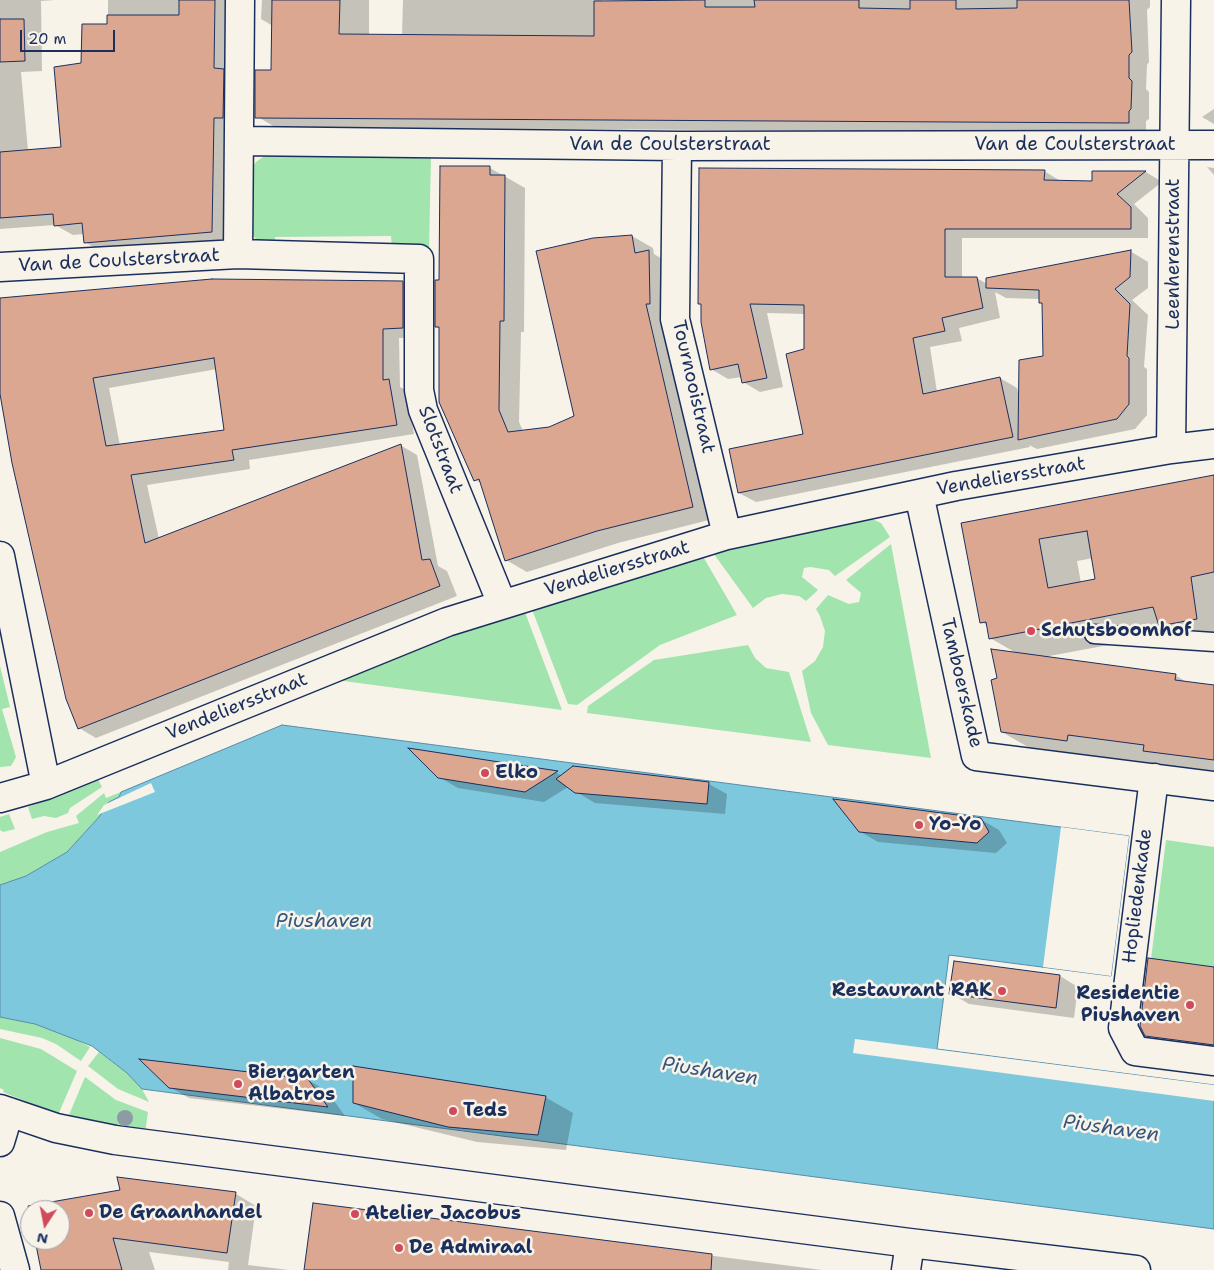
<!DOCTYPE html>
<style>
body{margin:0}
#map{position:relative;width:1214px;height:1270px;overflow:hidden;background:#f7f3e8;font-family:"Shantell Sans",sans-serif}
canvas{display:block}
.north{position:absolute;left:20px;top:1200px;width:50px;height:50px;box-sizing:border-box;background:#f7f3e8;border:1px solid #9fa5b1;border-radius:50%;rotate:191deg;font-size:14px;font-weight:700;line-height:20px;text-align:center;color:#1b2f5e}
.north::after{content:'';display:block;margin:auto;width:18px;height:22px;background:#d1495b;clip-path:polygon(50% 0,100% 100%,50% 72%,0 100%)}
.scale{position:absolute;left:20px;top:30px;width:95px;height:22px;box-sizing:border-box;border:2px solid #1b2f5e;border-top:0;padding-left:6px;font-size:15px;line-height:18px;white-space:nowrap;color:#1b2f5e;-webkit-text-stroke:4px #f7f3e8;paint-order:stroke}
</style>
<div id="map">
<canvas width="1214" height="1270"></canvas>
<div class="north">N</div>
<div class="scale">20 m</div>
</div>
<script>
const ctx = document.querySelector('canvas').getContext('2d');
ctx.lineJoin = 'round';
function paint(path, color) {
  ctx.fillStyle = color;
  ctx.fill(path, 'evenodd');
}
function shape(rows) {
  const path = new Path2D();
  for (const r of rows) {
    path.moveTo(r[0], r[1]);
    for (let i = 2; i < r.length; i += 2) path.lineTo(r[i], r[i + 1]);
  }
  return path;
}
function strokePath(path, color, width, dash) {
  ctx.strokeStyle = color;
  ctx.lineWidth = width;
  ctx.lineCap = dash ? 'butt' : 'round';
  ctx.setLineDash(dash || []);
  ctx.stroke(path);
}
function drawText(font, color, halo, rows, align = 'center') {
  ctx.font = font + ' "Shantell Sans",sans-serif';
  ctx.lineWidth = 5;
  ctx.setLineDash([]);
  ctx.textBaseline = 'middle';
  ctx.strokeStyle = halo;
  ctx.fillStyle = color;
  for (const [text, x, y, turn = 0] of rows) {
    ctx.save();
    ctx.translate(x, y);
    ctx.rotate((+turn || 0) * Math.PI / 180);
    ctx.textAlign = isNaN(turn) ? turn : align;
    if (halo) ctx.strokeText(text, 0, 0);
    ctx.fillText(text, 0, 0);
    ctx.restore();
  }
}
paint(shape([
 [278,153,431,155,429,250,392,248,391,236,275,237,275,246,258,242,249,230,250,170,256,162,266,155],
 [870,518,881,523,890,537,835,576,829,570,810,567,804,568,802,577,818,590,806,601,799,596,782,594,766,598,753,608,711,550],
 [891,544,931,758,828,745,811,713,802,671,815,661,823,647,825,631,820,616,816,609,828,595,849,604,859,602,861,593,846,580],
 [701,553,737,615,660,645,577,705,568,704,530,604],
 [523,607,562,710,336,680,402,654],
 [748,645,755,658,766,668,789,672,811,742,587,713,588,706,654,660],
 [0,666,10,707,2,709,16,757,11,766,0,767],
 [98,779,102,787,70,808,68,813,56,818,44,816,32,819,28,807],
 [121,792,119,797,109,802,99,817,67,852,26,876,0,885,0,852,47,832,79,823,76,816,104,793,106,798],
 [9,814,15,829,3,832,0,830,0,817],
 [1166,840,1214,847,1214,967,1151,959],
 [0,1017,35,1024,71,1037,90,1047,81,1061,56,1044,42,1038,0,1029],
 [0,1038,41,1049,77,1071,58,1115,3,1092,4,1090,0,1088],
 [99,1052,127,1073,142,1089,149,1102,118,1089,88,1066],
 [85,1077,116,1100,148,1112,145,1133,66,1122]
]), '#a2e4ae');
const water = shape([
 [282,725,1129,836,1111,976,949,955,937,1049,1214,1085,1214,1229,142,1089,127,1073,92,1046,35,1024,0,1017,0,885,26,876,67,852,99,817,109,802,119,797,121,792,282,725]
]);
paint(water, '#7ec8de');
strokePath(water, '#568bab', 1);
paint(shape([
 [151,783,155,792,97,815,104,805],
 [1061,827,1129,836,1111,976,1043,967],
 [855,1039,1214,1085,1214,1101,853,1053]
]), '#f7f3e8');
paint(shape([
 [0,0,55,0,41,1,42,71,21,72,28,151,62,148,82,64,108,25,108,0,232,0,230,242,103,253,85,242,84,234,73,235,55,225,0,229],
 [262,0,369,0,369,36,402,36,403,0,601,0,603,2,648,2,648,0,1150,0,1150,7,1147,10,1149,62,1147,65,1146,89,1149,92,1149,119,1146,121,1146,133,275,127,258,117,272,71,273,26,261,19],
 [1214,109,1214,124,1202,117],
 [1207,167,1214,168,1214,175],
 [441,168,490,168,525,188,524,332,521,332,519,422,523,431,550,428,575,417,632,236,653,248,654,254,669,263,713,519,618,543,527,572,506,560,481,483,475,480,441,329,436,327,440,282],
 [1044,171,1062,182,1093,182,1093,172,1146,172,1162,182,1134,204,1148,218,1148,238,962,238,962,278,977,278,987,284,1130,251,1148,262,1148,288,1132,300,1148,315,1144,367,1147,369,1147,415,1135,429,1037,449,1029,445,1030,447,756,502,739,493,804,435,806,314,767,313,783,387,760,392,743,382,742,377,728,379,711,369,702,305,700,303],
 [995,292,1006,298,1040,299,1040,302,1044,305,1044,357,1019,396,1017,388,1000,378,937,392,930,347,962,341,959,328,1000,318],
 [212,281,403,282,420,292,420,337,399,338,400,387,406,390,414,434,249,460,250,469,147,485,159,539,400,445,417,455,438,566,447,571,457,596,96,738,79,728,0,388,0,300],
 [217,369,225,431,120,446,109,388],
 [1214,477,1214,644,1173,633,1044,657,1175,675,1188,683,1214,686,1214,780,1047,758,1002,732,998,679,1018,654,990,638,988,626,982,622,963,524],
 [1093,558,1097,580,1081,583,1077,561],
 [412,750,557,773,562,776,709,784,727,794,725,814,595,803,568,787,544,802,458,788,439,777],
 [980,819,999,830,1007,843,996,853,878,842,859,831],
 [1214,968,1214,1066,1195,1064,1146,1035],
 [1060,976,1078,987,1074,1018,969,1004,950,993],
 [308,1080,327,1091,345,1116,189,1098,170,1087],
 [545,1097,573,1113,566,1150,477,1142,382,1119,354,1103],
 [236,1194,256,1206,248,1265,289,1270,228,1270,229,1262,149,1252,155,1270,48,1270,36,1240,60,1240,60,1210,30,1210,30,1212,29,1207],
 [314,1204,822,1270,306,1270]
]), '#0003');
const building = shape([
 [179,0,215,0,214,68,224,69,223,118,214,118,212,232,84,243,82,223,54,226,53,214,0,218,0,152,61,147,54,67,81,63,82,24,107,24,107,15,179,15,179,0],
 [272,0,340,0,339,34,594,36,594,1,705,0,705,7,755,7,754,0,859,0,859,8,910,9,910,0,956,0,956,9,1017,8,1017,0,1129,0,1132,52,1129,55,1129,78,1132,81,1131,109,1129,111,1129,123,255,118,255,70,271,70,272,0],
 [0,19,24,19,25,61,0,62,0,19],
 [440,166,490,166,490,175,505,175,504,321,500,321,499,410,508,432,549,427,574,416,536,251,593,238,632,235,635,253,649,250,650,304,646,304,693,507,597,531,505,561,479,479,474,481,439,402,439,327,435,327,435,280,439,280,440,166],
 [699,168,1045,170,1044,180,1092,181,1092,171,1146,171,1117,194,1131,207,1131,229,945,229,945,277,977,277,983,308,942,318,945,331,913,338,923,394,1000,377,1013,437,738,493,729,449,803,434,786,354,804,349,804,305,750,304,767,378,742,383,738,364,710,370,701,322,701,304,698,304,699,168],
 [1131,250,1130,277,1115,289,1130,304,1127,356,1129,358,1129,404,1117,419,1018,440,1019,360,1043,356,1042,303,1039,303,1039,290,986,288,986,278,1131,250],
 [212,279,403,281,403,328,383,329,383,380,389,379,397,425,232,450,234,460,131,475,145,543,401,444,422,560,430,559,440,586,78,729,66,699,12,463,0,394,0,298,212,279],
 [214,358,224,430,106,446,93,378,214,358],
 [1214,475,1214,572,1191,577,1197,619,1159,626,1153,607,989,639,986,622,980,623,961,523,1214,475],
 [1087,531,1095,579,1048,588,1039,539,1087,531],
 [991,649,1176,674,1175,680,1214,685,1214,760,1143,751,1144,745,1068,735,1067,741,1001,732,991,680,997,678,991,649],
 [408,748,558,771,525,792,438,778,408,748],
 [573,766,709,782,707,804,575,793,556,779,573,766],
 [833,799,981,818,989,832,977,843,859,832,833,799],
 [1148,958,1214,967,1214,1045,1145,1036,1140,1026,1148,958],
 [954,961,1060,975,1056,1008,949,994,954,961],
 [139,1059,308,1079,328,1107,169,1088,139,1059],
 [353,1066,546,1096,538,1135,448,1127,353,1103,353,1066],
 [117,1177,236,1192,227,1253,113,1238,122,1270,41,1270,35,1240,60,1240,60,1210,30,1210,30,1218,28,1206,120,1190,117,1177],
 [313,1203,712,1254,711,1270,304,1270,313,1203]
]);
paint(building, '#dca791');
strokePath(building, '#1b2f5e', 1);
const lane = shape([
 [1094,634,1214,642]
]);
const street = shape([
 [239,141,677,146,1214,145],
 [677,146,675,319,727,535],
 [238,254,240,0],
 [0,267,238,254,419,259,419,390,423,410,502,604],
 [1171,449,1176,0],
 [919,494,976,756,1214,786],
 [0,556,46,785],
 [1154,778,1123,1028,1135,1051,1214,1061],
 [0,798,46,785,447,622,727,535,956,486,1171,449,1214,444],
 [0,1109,56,1128,115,1140,910,1243,1136,1270],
 [0,1142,9,1112],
 [0,1216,15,1270],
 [906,1270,910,1243]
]);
strokePath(lane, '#1b2f5e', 21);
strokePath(street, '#1b2f5e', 31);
strokePath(lane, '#f7f3e8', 18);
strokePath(street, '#f7f3e8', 28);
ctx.fillStyle = '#8d9ba5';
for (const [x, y] of [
 [125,1118]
]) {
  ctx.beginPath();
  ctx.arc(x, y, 8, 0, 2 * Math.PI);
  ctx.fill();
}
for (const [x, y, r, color] of [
 [1031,631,5,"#d1495b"],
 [485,773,5,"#d1495b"],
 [919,825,5,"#d1495b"],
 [1002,991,5,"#d1495b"],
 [1190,1005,5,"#d1495b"],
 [238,1084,5,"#d1495b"],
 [453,1111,5,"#d1495b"],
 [89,1213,5,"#d1495b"],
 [355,1214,5,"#d1495b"],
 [399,1248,5,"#d1495b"]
]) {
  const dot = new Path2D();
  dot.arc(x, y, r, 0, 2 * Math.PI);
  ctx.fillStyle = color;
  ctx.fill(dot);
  strokePath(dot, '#f7f3e8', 2);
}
drawText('19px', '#1b2f5e', '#f7f3e8', [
 ["Van de Coulsterstraat",670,145],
 ["Van de Coulsterstraat",1075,145],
 ["Leenherenstraat",1174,254,-90],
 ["Van de Coulsterstraat",119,261,-3],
 ["Tournooistraat",693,387,77],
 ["Slotstraat",440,450,69],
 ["Vendeliersstraat",1011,477,-10],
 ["Vendeliersstraat",617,569,-17],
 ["Tamboerskade",961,683,77],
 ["Vendeliersstraat",237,707,-22],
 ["Hopliedenkade",1138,896,-83]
]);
drawText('bold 19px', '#1b2f5e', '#f7f3e8', [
 ["Schutsboomhof",1041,631],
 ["Elko",495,773],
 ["Yo-Yo",929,825],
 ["Restaurant RAK",992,991,"right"],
 ["Residentie",1180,994,"right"],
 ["Piushaven",1180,1016,"right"],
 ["Biergarten",248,1073],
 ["Albatros",248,1095],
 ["Teds",463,1111],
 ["De Graanhandel",99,1213],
 ["Atelier Jacobus",365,1214],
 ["De Admiraal",409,1248]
], 'left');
drawText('italic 20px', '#34557e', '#f7f3e8', [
 ["Piushaven",324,922],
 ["Piushaven",710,1072,9],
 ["Piushaven",1111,1129,8]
]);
</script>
